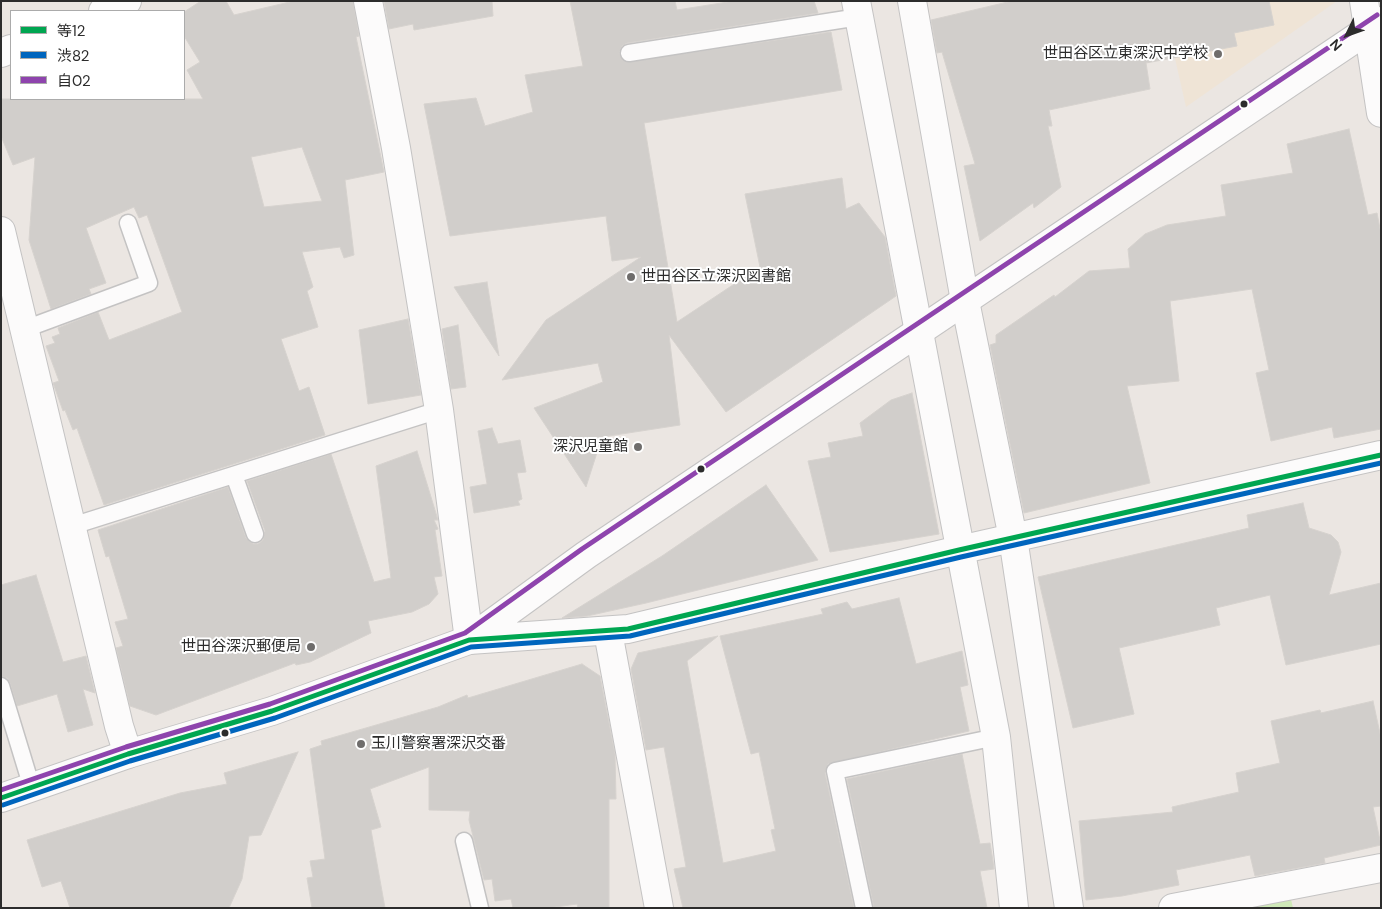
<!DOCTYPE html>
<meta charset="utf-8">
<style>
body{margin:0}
#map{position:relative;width:1382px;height:909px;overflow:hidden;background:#ebe6e2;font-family:"DM Sans","Noto Sans JP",sans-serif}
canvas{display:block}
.frame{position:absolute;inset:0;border:2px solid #2c2c2c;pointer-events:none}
.legend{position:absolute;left:10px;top:10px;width:175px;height:90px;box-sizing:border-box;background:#fff;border:1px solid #ababab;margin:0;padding:6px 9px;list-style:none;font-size:15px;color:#2c2c2c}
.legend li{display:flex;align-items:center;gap:10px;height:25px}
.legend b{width:25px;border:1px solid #ababab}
.north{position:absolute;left:1322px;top:10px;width:50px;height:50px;-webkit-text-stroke:4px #fff;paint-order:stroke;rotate:228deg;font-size:14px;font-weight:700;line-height:20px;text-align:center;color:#2c2c2c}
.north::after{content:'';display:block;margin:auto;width:18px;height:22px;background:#2c2c2c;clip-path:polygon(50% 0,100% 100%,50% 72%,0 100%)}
</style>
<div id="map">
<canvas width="1382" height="909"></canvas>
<div class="frame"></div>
<ul class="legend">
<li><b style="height:6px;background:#00a651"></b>等12</li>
<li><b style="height:6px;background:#0065bd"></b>渋82</li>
<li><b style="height:6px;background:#8e44ad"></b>自02</li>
</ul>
<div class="north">N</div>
</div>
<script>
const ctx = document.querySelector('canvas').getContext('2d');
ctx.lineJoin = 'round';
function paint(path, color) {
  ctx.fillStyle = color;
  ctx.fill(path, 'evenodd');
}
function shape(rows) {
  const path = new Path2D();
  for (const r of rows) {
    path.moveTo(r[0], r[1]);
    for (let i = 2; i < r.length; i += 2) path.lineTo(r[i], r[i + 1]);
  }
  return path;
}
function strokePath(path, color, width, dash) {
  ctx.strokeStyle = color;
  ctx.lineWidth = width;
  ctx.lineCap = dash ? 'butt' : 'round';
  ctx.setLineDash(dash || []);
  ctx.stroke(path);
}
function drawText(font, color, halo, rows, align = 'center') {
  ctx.font = font + ' "DM Sans","Noto Sans JP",sans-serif';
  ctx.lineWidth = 4;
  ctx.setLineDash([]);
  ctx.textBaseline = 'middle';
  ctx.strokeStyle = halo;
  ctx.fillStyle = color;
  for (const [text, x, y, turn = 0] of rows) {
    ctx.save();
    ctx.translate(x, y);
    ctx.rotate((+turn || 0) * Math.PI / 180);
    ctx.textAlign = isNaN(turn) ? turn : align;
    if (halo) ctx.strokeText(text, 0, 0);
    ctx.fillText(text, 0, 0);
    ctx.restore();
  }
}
paint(shape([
 [1162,1,1337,1,1186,107]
]), '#efe4d6');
paint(shape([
 [1290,895,1293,908,1236,908]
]), '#cfe9b8');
const building = shape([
 [201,1,226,1,234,15,294,1,353,1,359,36,356,37,384,172,345,180,354,255,344,258,340,247,302,252,313,287,307,291,318,327,281,339,299,391,309,387,325,435,104,505,77,428,73,430,65,410,63,411,53,383,59,381,46,346,55,343,52,337,60,334,58,328,98,312,109,340,182,312,147,215,139,218,134,207,86,228,106,283,89,289,91,294,51,309,29,240,35,157,13,165,1,136,1,99,203,99,187,70,200,62,184,36,184,12,201,1],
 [302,147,322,201,264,207,251,157,302,147],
 [384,1,492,1,493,16,414,30,413,24,389,29,384,1],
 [570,1,675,1,677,10,734,1,814,1,818,13,627,43,622,46,619,54,626,62,831,32,842,90,644,123,677,322,760,267,745,194,842,178,846,209,859,203,885,237,896,296,726,412,669,335,680,425,602,437,586,487,534,408,603,382,598,363,502,380,546,320,641,257,612,261,606,216,450,236,424,104,476,98,485,126,533,112,525,75,583,66,570,1],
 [1012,1,1269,1,1274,25,1234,33,1237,46,1146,63,1150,89,1049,110,1052,126,1048,126,1061,187,1034,208,1033,203,980,241,964,166,975,164,942,52,937,53,931,20,1012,1],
 [1349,129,1368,215,1377,213,1381,234,1381,429,1334,438,1332,427,1271,441,1256,373,1269,370,1252,289,1170,301,1179,381,1127,386,1150,483,1024,513,990,345,996,343,996,335,1054,295,1055,297,1089,271,1130,268,1128,249,1145,234,1167,225,1226,216,1221,185,1293,173,1287,144,1349,129],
 [487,282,499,356,454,287,487,282],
 [408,319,421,395,368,404,359,330,408,319],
 [458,325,466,387,451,389,442,329,458,325],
 [912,393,939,534,830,552,808,461,831,457,828,443,863,436,860,423,891,400,912,393],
 [492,428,498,444,520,440,526,472,517,473,522,499,518,501,520,505,474,513,470,487,487,484,478,431,492,428],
 [417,451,438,520,434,520,438,529,435,530,442,576,434,577,438,594,429,604,412,612,368,621,371,633,310,662,296,665,295,663,156,715,130,706,116,648,123,646,115,622,128,619,109,556,106,557,98,530,228,487,246,538,253,544,258,544,263,540,265,531,247,481,331,454,374,582,391,578,376,466,417,451],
 [766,485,818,560,646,603,587,616,562,618,662,556,766,485],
 [1303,503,1309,528,1331,535,1338,542,1341,552,1329,595,1381,583,1381,644,1286,665,1270,595,1216,608,1220,625,1119,648,1134,714,1073,728,1038,577,1249,528,1247,515,1303,503],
 [36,575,63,662,86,656,95,693,83,689,93,725,68,732,57,694,17,706,10,683,7,678,1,676,1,585,36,575],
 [899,598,916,664,962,651,968,685,960,687,969,731,828,764,825,773,854,908,683,908,674,869,686,867,664,747,646,750,631,669,638,653,718,636,687,661,723,863,776,851,771,830,775,829,759,752,751,754,720,636,823,614,821,609,847,602,852,609,899,598],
 [582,664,600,676,615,754,616,799,609,799,609,908,578,908,577,904,548,908,513,908,511,899,495,901,492,879,484,880,469,820,470,811,429,810,429,767,370,789,381,827,371,830,385,908,312,908,307,878,313,877,310,861,325,859,310,749,322,745,321,741,438,707,467,695,468,698,582,664],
 [1373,701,1381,738,1381,806,1373,807,1381,845,1324,858,1325,863,1255,876,1250,855,1176,870,1179,885,1122,896,1086,900,1079,821,1173,812,1172,807,1239,792,1236,773,1280,763,1271,721,1320,710,1321,713,1373,701],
 [298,752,261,835,249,836,242,879,229,908,70,908,61,881,42,887,27,840,180,793,227,784,224,773,298,752],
 [962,754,980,844,990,843,993,861,994,869,980,871,987,908,874,908,847,779,962,754]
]);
paint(building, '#d1cecb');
strokePath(building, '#d6d2ce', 1);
const lane = shape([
 [629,53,859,17],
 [25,329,149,283,128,223],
 [234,475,255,534],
 [72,526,439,410],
 [1,686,32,788],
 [464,841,480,908],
 [864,908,835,771,996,737]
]);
const street = shape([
 [368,1,396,148,439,410,469,640],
 [856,1,996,737,1014,908],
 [912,1,965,301,1013,538,1069,908],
 [1364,1,1381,113],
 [103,11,127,1],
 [1,53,11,49],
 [1,231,119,726,128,754],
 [608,632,659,908],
 [1173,908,1381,868]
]);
const secondary = shape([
 [469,640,628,629,959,550,1381,455],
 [1,798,128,754,272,711,469,640,586,555,1381,21]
]);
strokePath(lane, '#c4c3c3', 19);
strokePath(street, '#c4c3c3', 30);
strokePath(secondary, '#c4c3c3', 30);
strokePath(lane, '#fcfbfb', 16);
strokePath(street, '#fcfbfb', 28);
strokePath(secondary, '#fcfbfb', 28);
strokePath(shape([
 [1,798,128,754,272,711,469,640,628,629,959,550,1381,455]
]), '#00a651', 5);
strokePath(shape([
 [3,805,130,761,275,718,471,647,630,636,961,557,1381,463]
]), '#0065bd', 5);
strokePath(shape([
 [1,790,126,747,270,704,465,633,582,549,1377,15]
]), '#8e44ad', 5);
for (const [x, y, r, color] of [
 [1218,54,5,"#6f6d6c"],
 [1244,104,4.5,"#2c2c2c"],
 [631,277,5,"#6f6d6c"],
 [638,447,5,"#6f6d6c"],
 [701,469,4.5,"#2c2c2c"],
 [311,647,5,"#6f6d6c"],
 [225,733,4.5,"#2c2c2c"],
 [361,744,5,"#6f6d6c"]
]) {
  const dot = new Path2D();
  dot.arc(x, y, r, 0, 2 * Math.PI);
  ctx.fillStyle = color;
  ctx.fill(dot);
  strokePath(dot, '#fff', 2);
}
drawText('15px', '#2c2c2c', '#fff', [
 ["世田谷区立東深沢中学校",1208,54],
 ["世田谷区立深沢図書館",641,277,"left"],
 ["深沢児童館",628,447],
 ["世田谷深沢郵便局",301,647],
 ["玉川警察署深沢交番",371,744,"left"]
], 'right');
</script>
